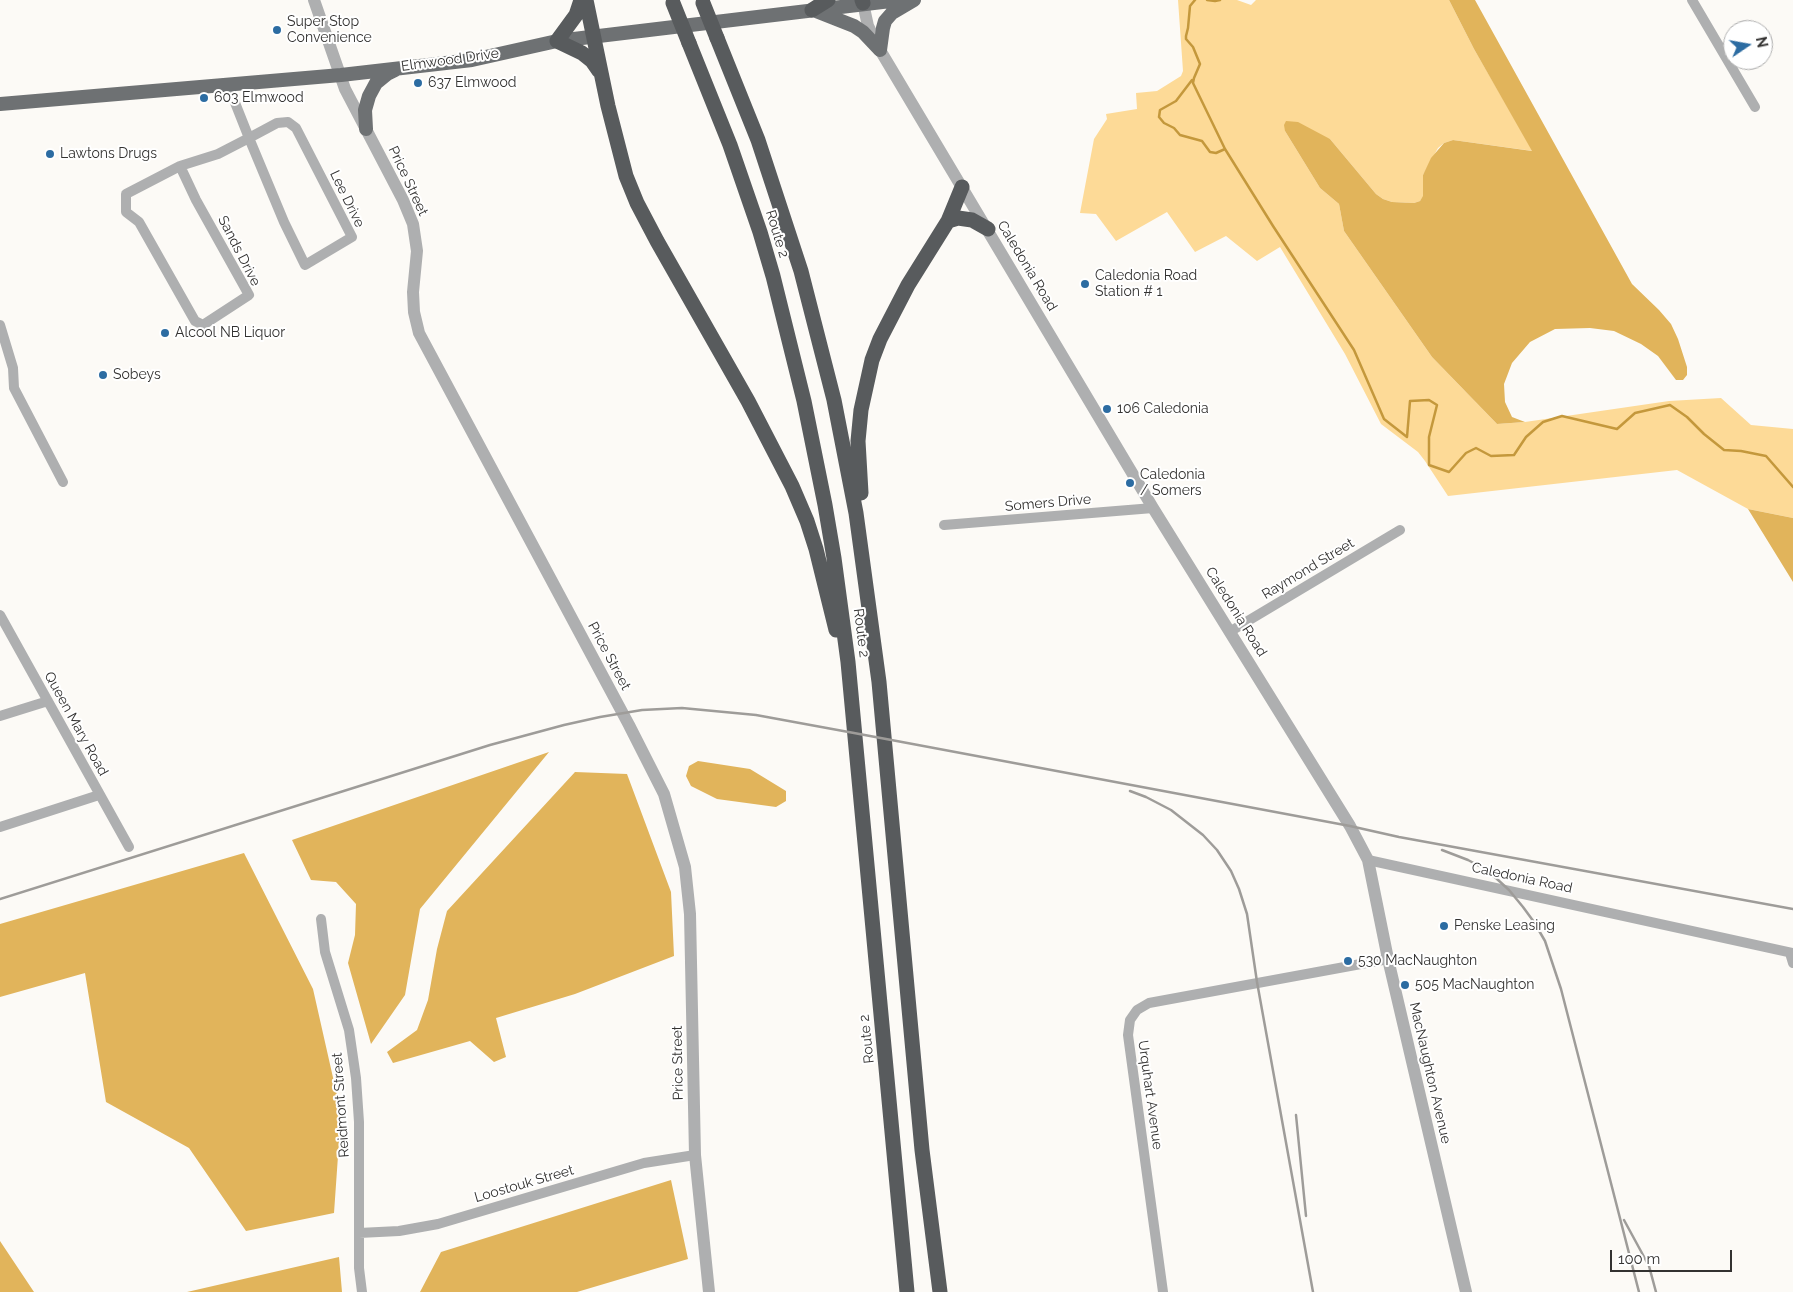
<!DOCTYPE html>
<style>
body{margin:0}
#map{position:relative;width:1793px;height:1292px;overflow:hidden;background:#fcfaf6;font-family:Raleway,sans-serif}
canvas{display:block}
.north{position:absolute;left:1723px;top:20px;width:50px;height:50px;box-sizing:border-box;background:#fff;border:1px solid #adadad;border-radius:50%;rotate:78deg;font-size:14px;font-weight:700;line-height:20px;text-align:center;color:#333231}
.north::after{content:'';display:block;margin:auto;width:18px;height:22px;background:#2c6ca2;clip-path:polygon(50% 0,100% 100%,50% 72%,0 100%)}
.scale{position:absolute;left:1610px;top:1250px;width:122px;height:22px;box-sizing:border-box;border:2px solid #333231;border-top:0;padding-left:6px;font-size:15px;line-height:18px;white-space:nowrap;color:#333231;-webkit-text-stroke:4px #fff;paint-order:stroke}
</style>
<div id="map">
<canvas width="1793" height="1292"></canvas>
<div class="north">N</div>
<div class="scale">100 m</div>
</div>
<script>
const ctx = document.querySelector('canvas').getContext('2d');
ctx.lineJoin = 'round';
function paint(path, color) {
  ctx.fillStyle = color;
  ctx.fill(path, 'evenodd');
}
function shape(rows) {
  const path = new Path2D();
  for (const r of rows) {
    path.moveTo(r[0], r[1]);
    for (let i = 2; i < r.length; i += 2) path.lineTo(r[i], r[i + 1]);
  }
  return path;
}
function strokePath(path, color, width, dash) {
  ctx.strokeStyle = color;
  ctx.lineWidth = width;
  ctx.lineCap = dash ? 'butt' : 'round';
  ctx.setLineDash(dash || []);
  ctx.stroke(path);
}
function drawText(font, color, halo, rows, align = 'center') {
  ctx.font = font + ' Raleway,sans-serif';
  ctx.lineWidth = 4;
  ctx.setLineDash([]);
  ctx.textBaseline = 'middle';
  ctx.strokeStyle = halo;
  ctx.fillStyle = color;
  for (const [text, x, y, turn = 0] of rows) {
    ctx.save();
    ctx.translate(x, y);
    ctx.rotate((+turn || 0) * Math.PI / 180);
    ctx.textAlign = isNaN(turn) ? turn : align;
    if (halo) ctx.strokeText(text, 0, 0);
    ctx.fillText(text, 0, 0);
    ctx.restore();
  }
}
paint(shape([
 [1178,0,1237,0,1251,5,1256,0,1449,0,1474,49,1533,151,1453,140,1444,143,1438,148,1423,175,1423,197,1420,201,1414,203,1392,202,1383,199,1376,194,1330,139,1285,131,1320,188,1339,204,1344,231,1432,357,1497,424,1525,422,1669,401,1721,398,1751,425,1793,429,1793,518,1748,509,1677,470,1448,496,1425,461,1418,452,1381,424,1345,354,1280,247,1257,261,1226,236,1195,252,1167,212,1116,241,1096,214,1080,213,1094,139,1107,119,1106,114,1137,109,1136,93,1157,91,1181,76,1183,71]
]), '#fdda97');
paint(shape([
 [1449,0,1475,0,1632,284,1659,310,1671,324,1678,339,1687,367,1687,375,1683,380,1676,380,1658,356,1641,344,1614,331,1590,328,1555,329,1530,342,1512,363,1504,384,1505,402,1512,417,1525,422,1497,424,1432,357,1344,231,1339,204,1320,188,1285,131,1284,125,1286,121,1298,122,1330,139,1376,194,1383,199,1392,202,1414,203,1420,201,1423,196,1423,175,1431,158,1444,143,1453,140,1532,151,1474,49],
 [1748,509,1793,518,1793,582],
 [549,752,420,909,405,995,371,1044,348,963,355,935,356,904,336,882,311,880,292,840],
 [698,761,750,769,786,791,786,801,776,807,717,799,691,786,686,776,689,766],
 [575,772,627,774,671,892,674,956,575,994,496,1018,506,1057,494,1062,470,1041,393,1063,387,1052,417,1030,428,1000,437,949,447,911],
 [244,853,313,989,341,1113,334,1213,246,1231,189,1148,106,1102,85,973,0,997,0,924],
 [671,1180,688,1259,577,1292,420,1292,441,1252],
 [0,1241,34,1292,0,1292],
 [339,1257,342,1292,187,1292]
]), '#e1b45b');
strokePath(shape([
 [1195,0,1190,6,1188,28,1186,36,1186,39,1193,47,1200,64,1194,78,1193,83,1225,149,1273,226,1354,350,1384,419,1407,437,1410,401,1429,400,1437,405,1429,437,1429,465,1449,472,1466,453,1476,448,1491,456,1514,455,1526,437,1543,422,1562,416,1617,429,1635,413,1670,405,1687,417,1704,434,1724,450,1741,451,1766,456,1793,487],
 [1207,0,1215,1,1220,0],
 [1192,80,1176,101,1160,110,1159,117,1164,123,1174,128,1180,135,1202,141,1210,152,1216,153,1225,149]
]), '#c4983c', 2.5);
strokePath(shape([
 [1692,0,1755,107],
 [180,166,196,200,249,295,203,325,195,321,139,222,126,212,126,194,180,166,218,154,249,138,277,123,288,122,296,128,352,237,305,265,284,222,249,138,228,85],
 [0,325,13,368,14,388,63,482],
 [944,525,1153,508],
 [0,615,129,847],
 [1231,631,1400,530],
 [0,716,48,701],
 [0,827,99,795],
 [1368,860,1793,953],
 [321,919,325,952,349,1030,356,1078,359,1122,359,1268,362,1292],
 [1790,953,1793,963],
 [359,1233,399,1231,438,1224,644,1163,695,1155],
 [1163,1292,1128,1035,1130,1020,1137,1010,1149,1003,1388,959]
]), '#aeafb0', 10);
strokePath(shape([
 [314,0,345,89,403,200,413,224,417,251,413,292,414,312,419,333,629,725,664,794,685,867,690,914,695,1155,709,1292],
 [863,3,868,26,880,50,1153,508,1350,826,1368,860,1388,959,1466,1292]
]), '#aeafb0', 12);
strokePath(shape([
 [816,11,854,26,863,32,880,50],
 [880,50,883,28,885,21,892,13,914,0],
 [0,104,341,75,472,60,557,41,899,0],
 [366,129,365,110,369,96,376,83,387,74,395,70]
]), '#6e7173', 14);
strokePath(shape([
 [581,0,576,15,557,41,582,53,592,61,599,71],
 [586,0,608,106,626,176,637,203,657,241,748,401,792,486,807,521,816,549,836,630],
 [862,0,863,3],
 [812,10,828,0],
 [717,38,758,140,801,271,834,400,856,513,879,682,922,1150,940,1292],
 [689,43,730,145,760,232,773,276,804,401,825,505,834,558,848,662,907,1292],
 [948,221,958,218,972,220,988,229],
 [861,493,858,441,861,410,872,360,880,339,908,285,948,221,962,187]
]), '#585b5d', 15);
strokePath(shape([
 [1130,791,1146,797,1171,810,1203,835,1217,850,1231,871,1239,889,1247,914,1257,982,1313,1292],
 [1442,850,1468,860,1483,868,1497,879,1509,890,1523,907,1534,922,1545,941,1561,989,1639,1292],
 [0,899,490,745,564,725,600,717,642,710,682,708,756,715,854,733,1350,826,1399,837,1793,909],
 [1296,1115,1306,1216],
 [1624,1220,1649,1266,1656,1292]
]), '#9e9c99', 2.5);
strokePath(shape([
 [673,3,689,43],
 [703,3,717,38]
]), '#585b5d', 15);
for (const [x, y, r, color] of [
 [277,30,5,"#2c6ca2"],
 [418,83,5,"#2c6ca2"],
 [204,98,5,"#2c6ca2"],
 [50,154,5,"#2c6ca2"],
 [1085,284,5,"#2c6ca2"],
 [165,333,5,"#2c6ca2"],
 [103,375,5,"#2c6ca2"],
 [1107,409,5,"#2c6ca2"],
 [1130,483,5,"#2c6ca2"],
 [1444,926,5,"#2c6ca2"],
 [1348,961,5,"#2c6ca2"],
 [1405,985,5,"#2c6ca2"]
]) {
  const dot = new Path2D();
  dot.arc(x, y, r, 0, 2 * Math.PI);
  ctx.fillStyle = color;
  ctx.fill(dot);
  strokePath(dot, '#fff', 2);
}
drawText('14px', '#333231', '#fff', [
 ["Super Stop",287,22],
 ["Convenience",287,38],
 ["637 Elmwood",428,83],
 ["603 Elmwood",214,98],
 ["Lawtons Drugs",60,154],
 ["Caledonia Road",1095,276],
 ["Station # 1",1095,292],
 ["Alcool NB Liquor",175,333],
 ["Sobeys",113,375],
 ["106 Caledonia",1117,409],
 ["Caledonia",1140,475],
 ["/ Somers",1140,491],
 ["Penske Leasing",1454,926],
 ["530 MacNaughton",1358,961],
 ["505 MacNaughton",1415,985]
], 'left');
drawText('14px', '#333231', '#fff', [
 ["Elmwood Drive",450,60,-8],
 ["Price Street",408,181,65],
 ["Lee Drive",347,199,64],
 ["Route 2",777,234,73],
 ["Sands Drive",239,251,63],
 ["Caledonia Road",1027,266,59],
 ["Somers Drive",1048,503,-5],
 ["Raymond Street",1308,569,-31],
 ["Caledonia Road",1236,612,58],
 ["Route 2",861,633,83],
 ["Price Street",609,656,62],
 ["Queen Mary Road",76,724,61],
 ["Caledonia Road",1522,878,12],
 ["Route 2",867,1039,-96],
 ["Price Street",678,1063,-91],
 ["MacNaughton Avenue",1430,1073,77],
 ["Urquhart Avenue",1150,1095,82],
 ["Reidmont Street",341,1105,-94],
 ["Loostouk Street",524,1184,-16]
]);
</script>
